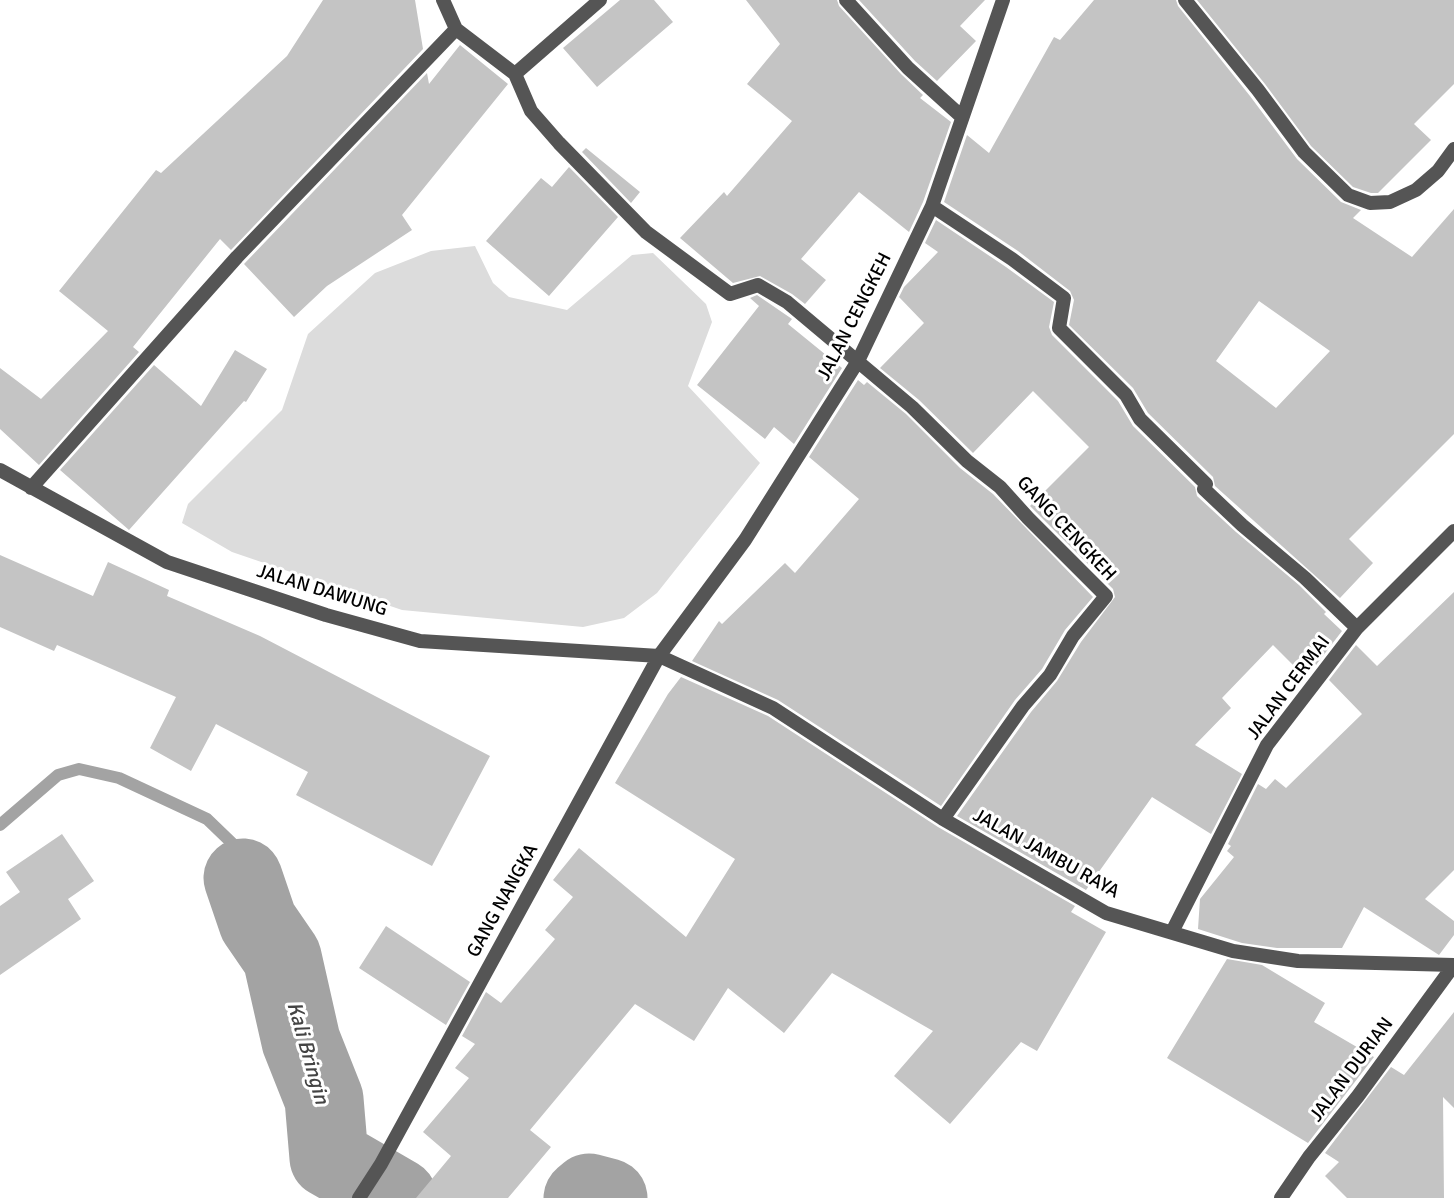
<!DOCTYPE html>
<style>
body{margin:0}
canvas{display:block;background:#fff}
</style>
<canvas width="1454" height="1198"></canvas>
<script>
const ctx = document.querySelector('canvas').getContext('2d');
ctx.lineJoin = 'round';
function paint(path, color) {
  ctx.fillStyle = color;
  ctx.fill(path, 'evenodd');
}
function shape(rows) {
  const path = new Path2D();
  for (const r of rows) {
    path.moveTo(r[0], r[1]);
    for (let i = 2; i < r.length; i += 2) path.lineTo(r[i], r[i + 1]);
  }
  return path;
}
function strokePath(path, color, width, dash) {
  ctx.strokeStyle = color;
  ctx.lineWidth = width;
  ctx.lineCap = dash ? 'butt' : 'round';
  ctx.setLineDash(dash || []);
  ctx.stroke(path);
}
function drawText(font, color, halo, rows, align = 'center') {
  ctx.font = font + ' Signika,sans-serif';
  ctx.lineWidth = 6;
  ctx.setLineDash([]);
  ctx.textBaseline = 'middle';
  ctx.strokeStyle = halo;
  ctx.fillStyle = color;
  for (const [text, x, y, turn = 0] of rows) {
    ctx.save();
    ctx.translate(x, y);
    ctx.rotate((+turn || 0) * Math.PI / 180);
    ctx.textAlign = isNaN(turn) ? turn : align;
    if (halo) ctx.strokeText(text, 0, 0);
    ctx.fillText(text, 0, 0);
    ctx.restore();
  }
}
paint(shape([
 [475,246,493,283,509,297,567,310,632,255,653,253,706,304,712,322,688,386,760,463,657,593,624,618,583,627,402,610,232,552,182,523,188,504,282,410,308,334,375,273,431,251]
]), '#dcdcdc');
strokePath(shape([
 [0,825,58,775,79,769,119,778,207,819,235,846,243,878]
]), '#a3a3a3', 12);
strokePath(shape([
 [243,878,258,922,282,957,301,1041,324,1099,329,1158,398,1198],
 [583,1198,589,1193,608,1198]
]), '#a3a3a3', 79);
paint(shape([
 [323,0,415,0,423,49,231,250,220,239,133,347,139,352,39,465,0,429,0,368,41,399,108,331,59,291,156,170,161,173,287,56],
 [620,0,654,0,673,22,597,87,563,48],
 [746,0,837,0,839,6,901,74,923,95,920,98,951,122,923,202,909,232,859,192,801,259,826,280,805,304,792,294,760,276,733,283,680,238,724,192,727,196,792,121,747,84,780,44],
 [859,0,985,0,960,26,976,41,937,81,915,61],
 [1094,0,1176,0,1178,6,1250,96,1297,159,1341,202,1361,210,1353,218,1412,257,1454,209,1454,434,1349,539,1373,563,1340,598,1215,486,1213,477,1148,413,1133,388,1069,325,1074,300,1070,291,1018,251,944,202,967,135,989,153,1054,37,1060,40],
 [1259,301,1330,351,1276,408,1216,361],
 [1197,0,1454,0,1454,84,1414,124,1431,140,1378,193,1371,193,1353,187,1311,146,1265,84],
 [460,45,508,84,402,215,412,230,327,286,294,317,244,264,427,73,429,84],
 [586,148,640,192,631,203,582,152],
 [569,167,618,217,549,296,486,241,541,178,552,187],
 [936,220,1006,267,1054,302,1049,327,1052,335,1118,401,1133,426,1195,487,1197,496,1236,532,1299,585,1326,612,1324,614,1342,631,1316,665,1304,653,1293,665,1273,645,1222,698,1231,708,1195,745,1242,774,1211,834,1152,797,1086,890,957,816,1031,712,1057,681,1081,642,1115,597,1113,589,1030,506,1089,447,1033,391,973,453,919,400,880,368,924,323,899,297,904,287,938,252,925,243],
 [757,295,792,319,788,324,842,368,794,444,774,427,765,439,697,385,759,306,750,298],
 [235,350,267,369,246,402,244,401,129,530,60,470,154,365,201,406],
 [858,380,864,385,867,382,906,414,960,468,993,494,1093,597,1065,630,1042,669,1015,700,941,806,778,700,692,661,719,621,722,624,785,563,795,573,859,499,809,457],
 [0,555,93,596,108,562,169,590,167,596,260,636,490,756,432,866,296,795,308,772,216,724,191,771,150,748,176,697,57,645,54,651,0,627],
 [1454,592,1454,870,1425,899,1454,921,1454,935,1439,955,1364,907,1342,948,1277,948,1242,943,1198,929,1200,899,1234,857,1227,851,1231,846,1228,844,1258,784,1266,789,1275,779,1286,788,1362,714,1329,680,1356,645,1377,666],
 [681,677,768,716,938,827,1075,906,1071,912,1106,932,1037,1051,1021,1042,950,1124,894,1076,933,1031,832,973,784,1033,728,988,694,1041,635,1004,530,1130,551,1147,508,1198,416,1198,451,1156,423,1132,469,1078,455,1068,475,1044,462,1036,486,992,501,1003,555,939,545,930,573,897,553,880,579,848,686,937,735,859,615,783,668,694],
 [62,834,94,881,68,899,81,919,0,975,0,906,20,892,6,872],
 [386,926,470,982,446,1025,359,968],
 [1227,959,1262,965,1325,1003,1314,1022,1374,1057,1308,1143,1167,1058],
 [1454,1012,1454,1108,1443,1097,1444,1198,1347,1198,1325,1176,1339,1162,1325,1153,1391,1067,1404,1075]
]), '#c4c4c4');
strokePath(shape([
 [443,0,456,29,515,74,531,111,559,143,646,232,730,294,758,285,787,302,912,407,967,461,1000,487,1028,518,1106,596,1073,636,1050,675,1023,706,943,819],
 [846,0,908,68,962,117],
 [1185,0,1258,90,1304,152,1348,195,1370,203,1390,202,1416,190,1438,171,1454,149],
 [515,74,600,0],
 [932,206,1012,259,1064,298,1059,328,1126,395,1140,419,1206,484,1204,489,1242,525,1305,578,1357,628],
 [0,470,167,562,326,615,420,641,659,656,773,708,943,819,1106,913,1233,951,1298,961,1454,965],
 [31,488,237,257,456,29],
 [1172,932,1267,745,1357,628,1454,531],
 [359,1198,381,1164,659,656,745,540,858,361,932,206,1003,0],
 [1281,1198,1309,1157,1358,1096,1454,965]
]), '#555', 14);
drawText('19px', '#000', '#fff', [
 ["JALAN CENGKEH",855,317,-63],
 ["GANG CENGKEH",1066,529,47],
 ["JALAN DAWUNG",322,591,17],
 ["JALAN CERMAI",1289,688,-53],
 ["JALAN JAMBU RAYA",1046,854,29],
 ["GANG NANGKA",503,901,-61],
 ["JALAN DURIAN",1352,1070,-53]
]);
drawText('italic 21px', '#444', '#fff', [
 ["Kali Bringin",307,1053,74]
]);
</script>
